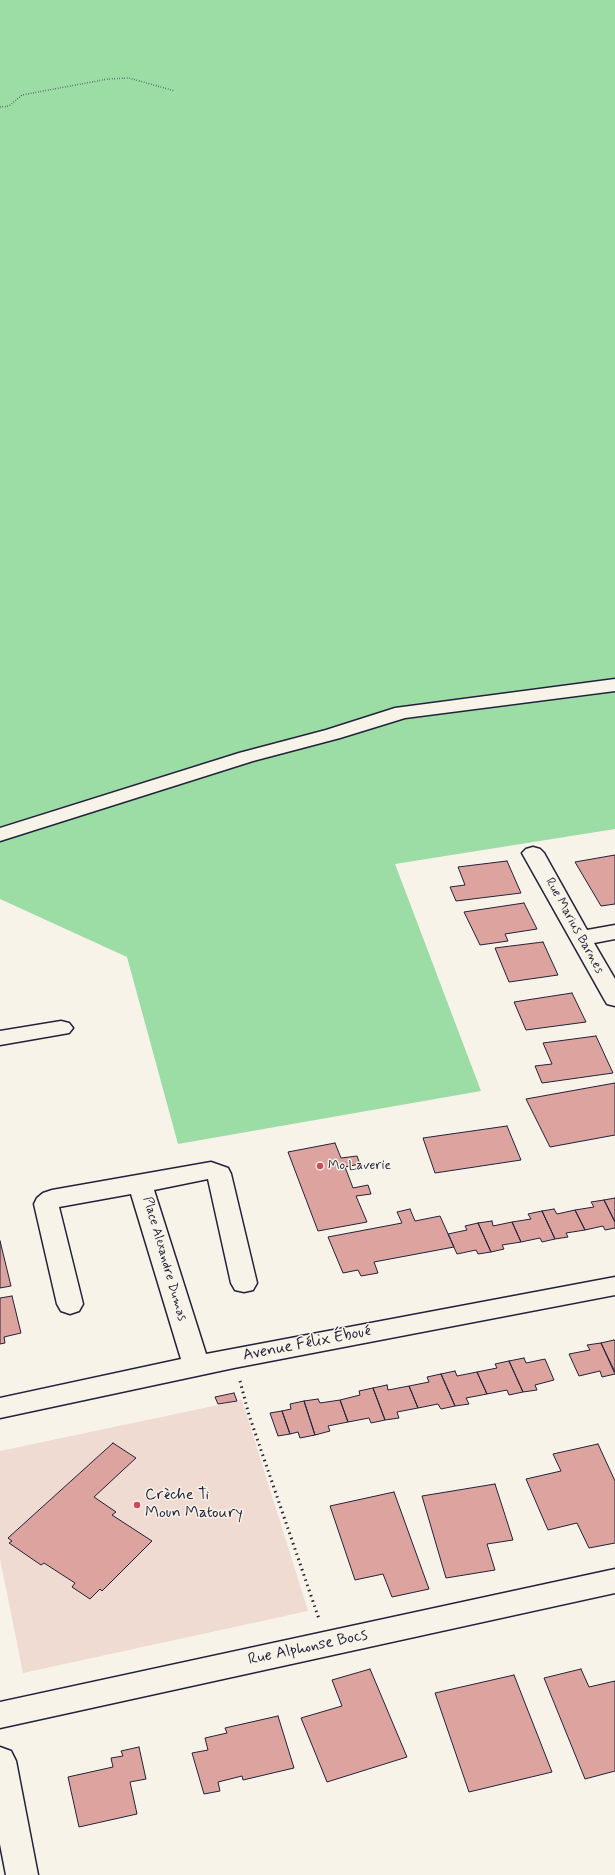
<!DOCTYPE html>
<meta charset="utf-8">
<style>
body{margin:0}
canvas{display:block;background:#f7f3e8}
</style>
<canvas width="615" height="1875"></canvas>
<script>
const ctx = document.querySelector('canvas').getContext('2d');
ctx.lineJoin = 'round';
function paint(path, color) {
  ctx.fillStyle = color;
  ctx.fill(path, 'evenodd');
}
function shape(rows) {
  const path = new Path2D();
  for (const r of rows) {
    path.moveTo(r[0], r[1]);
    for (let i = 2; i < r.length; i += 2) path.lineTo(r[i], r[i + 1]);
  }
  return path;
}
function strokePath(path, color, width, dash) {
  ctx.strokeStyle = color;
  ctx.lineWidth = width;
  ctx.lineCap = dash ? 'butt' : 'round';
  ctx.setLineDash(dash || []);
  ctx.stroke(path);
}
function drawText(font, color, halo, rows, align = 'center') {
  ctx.font = font + ' Mynerve,sans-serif';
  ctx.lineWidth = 3;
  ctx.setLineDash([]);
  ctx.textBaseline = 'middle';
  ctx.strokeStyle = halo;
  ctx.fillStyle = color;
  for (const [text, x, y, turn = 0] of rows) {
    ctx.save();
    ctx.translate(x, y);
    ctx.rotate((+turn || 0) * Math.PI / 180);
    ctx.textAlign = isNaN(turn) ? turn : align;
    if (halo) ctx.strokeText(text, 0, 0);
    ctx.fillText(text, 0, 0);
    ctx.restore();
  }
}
paint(shape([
 [242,1400,308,1611,23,1673,0,1559,0,1451]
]), '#efdbd2');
paint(shape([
 [0,0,615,0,615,829,395,864,481,1091,178,1144,127,957,0,899]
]), '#9cdca5');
const building = shape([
 [615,855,615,904,601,906,575,862,615,855],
 [507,861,521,893,456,901,450,887,465,885,458,867,507,861],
 [524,903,537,929,505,934,508,941,480,945,464,912,524,903],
 [543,942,558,975,509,982,495,948,543,942],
 [572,993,586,1022,526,1030,514,1002,572,993],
 [596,1036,613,1073,542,1083,535,1066,552,1064,543,1043,596,1036],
 [615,1083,615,1135,550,1147,526,1099,615,1083],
 [507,1126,521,1160,435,1173,423,1138,507,1126],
 [335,1143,341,1158,357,1156,360,1164,345,1167,353,1188,368,1185,371,1194,356,1196,367,1222,318,1231,288,1152,335,1143],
 [615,1198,615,1222,604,1200,615,1198],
 [604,1200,615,1222,615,1228,605,1230,603,1226,585,1230,575,1210,594,1207,591,1202,604,1200],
 [410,1209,415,1221,440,1216,454,1247,374,1262,378,1273,361,1276,358,1270,343,1273,328,1237,402,1223,397,1212,410,1209],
 [554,1209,557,1214,575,1210,585,1230,566,1233,568,1237,555,1239,542,1211,554,1209],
 [542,1211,555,1239,542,1242,540,1238,521,1242,512,1222,531,1219,528,1214,542,1211],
 [492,1221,493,1226,512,1222,521,1242,502,1245,504,1249,491,1252,478,1223,492,1221],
 [478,1223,491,1252,478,1254,476,1250,457,1254,448,1234,467,1230,465,1226,478,1223],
 [0,1241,11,1286,0,1288,0,1241],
 [12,1296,21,1333,4,1337,5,1343,0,1344,0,1298,12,1296],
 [614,1340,615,1341,615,1372,601,1343,614,1340],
 [601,1343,615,1374,602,1377,600,1371,579,1376,569,1354,590,1350,587,1345,601,1343],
 [524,1358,526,1363,545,1359,554,1380,535,1385,537,1390,523,1392,509,1361,524,1358],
 [509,1361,523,1392,509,1395,507,1390,487,1394,477,1372,497,1368,495,1364,509,1361],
 [455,1371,457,1376,477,1372,487,1394,466,1398,469,1404,455,1406,441,1374,455,1371],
 [441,1374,455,1406,441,1409,438,1404,418,1408,409,1386,429,1382,427,1377,441,1374],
 [387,1385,388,1390,409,1386,418,1408,397,1412,399,1418,385,1420,373,1388,387,1385],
 [373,1388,385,1420,371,1423,369,1418,348,1422,340,1400,360,1395,359,1391,373,1388],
 [234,1393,237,1401,218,1404,215,1397,234,1393],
 [318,1399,320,1403,340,1400,348,1422,328,1426,330,1431,315,1435,304,1401,318,1399],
 [304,1401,315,1435,300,1438,298,1432,290,1434,282,1411,291,1409,290,1404,304,1401],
 [282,1411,290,1434,278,1436,270,1413,282,1411],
 [113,1443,136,1458,94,1497,116,1512,112,1515,152,1541,102,1591,100,1589,90,1599,72,1587,75,1583,44,1563,41,1565,9,1543,12,1541,8,1538,113,1443],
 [598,1444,615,1481,615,1543,589,1548,577,1523,548,1530,526,1479,561,1471,553,1454,598,1444],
 [495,1484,513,1540,487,1544,495,1570,446,1578,422,1496,495,1484],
 [394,1492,429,1589,392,1597,383,1574,355,1580,330,1506,394,1492],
 [370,1669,407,1757,327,1782,301,1718,342,1706,332,1680,370,1669],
 [581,1669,589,1687,615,1681,615,1771,585,1779,544,1678,581,1669],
 [514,1675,552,1772,469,1792,435,1693,514,1675],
 [278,1716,294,1768,243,1780,242,1776,218,1782,220,1791,204,1794,192,1753,208,1750,205,1738,227,1733,225,1728,278,1716],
 [139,1747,146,1779,130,1782,137,1814,79,1827,68,1777,113,1767,111,1758,123,1756,121,1751,139,1747]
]);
paint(building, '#dda39e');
strokePath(building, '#22223b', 1);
const minor = shape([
 [615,679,615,691,405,718,340,738,253,761,0,841,0,828,239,753,326,730,395,708,615,679],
 [533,847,540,849,544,853,587,930,615,925,615,939,594,943,615,979,615,1006,607,1004,604,999,522,853,526,849,533,847],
 [61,1021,69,1023,73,1028,69,1033,0,1045,0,1031,61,1021],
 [211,1162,228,1168,231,1174,257,1283,253,1290,244,1292,235,1290,231,1283,208,1179,154,1190,206,1354,615,1277,615,1295,234,1368,0,1418,0,1398,181,1359,131,1194,59,1207,83,1304,79,1311,70,1314,61,1311,57,1304,34,1204,37,1198,43,1193,52,1190,211,1162],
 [615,1569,615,1593,0,1728,0,1702,615,1569],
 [0,1747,11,1751,16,1761,38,1875,6,1875,0,1844,0,1747]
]);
strokePath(minor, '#22223b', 3);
strokePath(shape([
 [0,107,9,106,22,95,108,79,129,78,175,91]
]), '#22223b', 1.5, [0.5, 2]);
strokePath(shape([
 [240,1381,249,1415,319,1619]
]), '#22223b', 3, [1.5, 4]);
paint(minor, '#f7f3e8');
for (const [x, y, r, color] of [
 [320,1166,4,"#d1495b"],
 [137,1505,4,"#d1495b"]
]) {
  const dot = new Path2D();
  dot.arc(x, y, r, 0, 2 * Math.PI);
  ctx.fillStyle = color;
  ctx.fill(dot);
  strokePath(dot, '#f7f3e8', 1.5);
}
drawText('13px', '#22223b', '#f7f3e8', [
 ["Rue Marius Barnes",574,926,61],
 ["Place Alexandre Dumas",164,1259,74]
]);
drawText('13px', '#22223b', '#f7f3e8', [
 ["Mo Laverie",328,1166]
], 'left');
drawText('16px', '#22223b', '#f7f3e8', [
 ["Avenue Félix Éboué",307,1344,-11],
 ["Rue Alphonse Bocs",308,1648,-12]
]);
drawText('16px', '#22223b', '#f7f3e8', [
 ["Crèche Ti",145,1496],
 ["Moun Matoury",145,1514]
], 'left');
</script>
